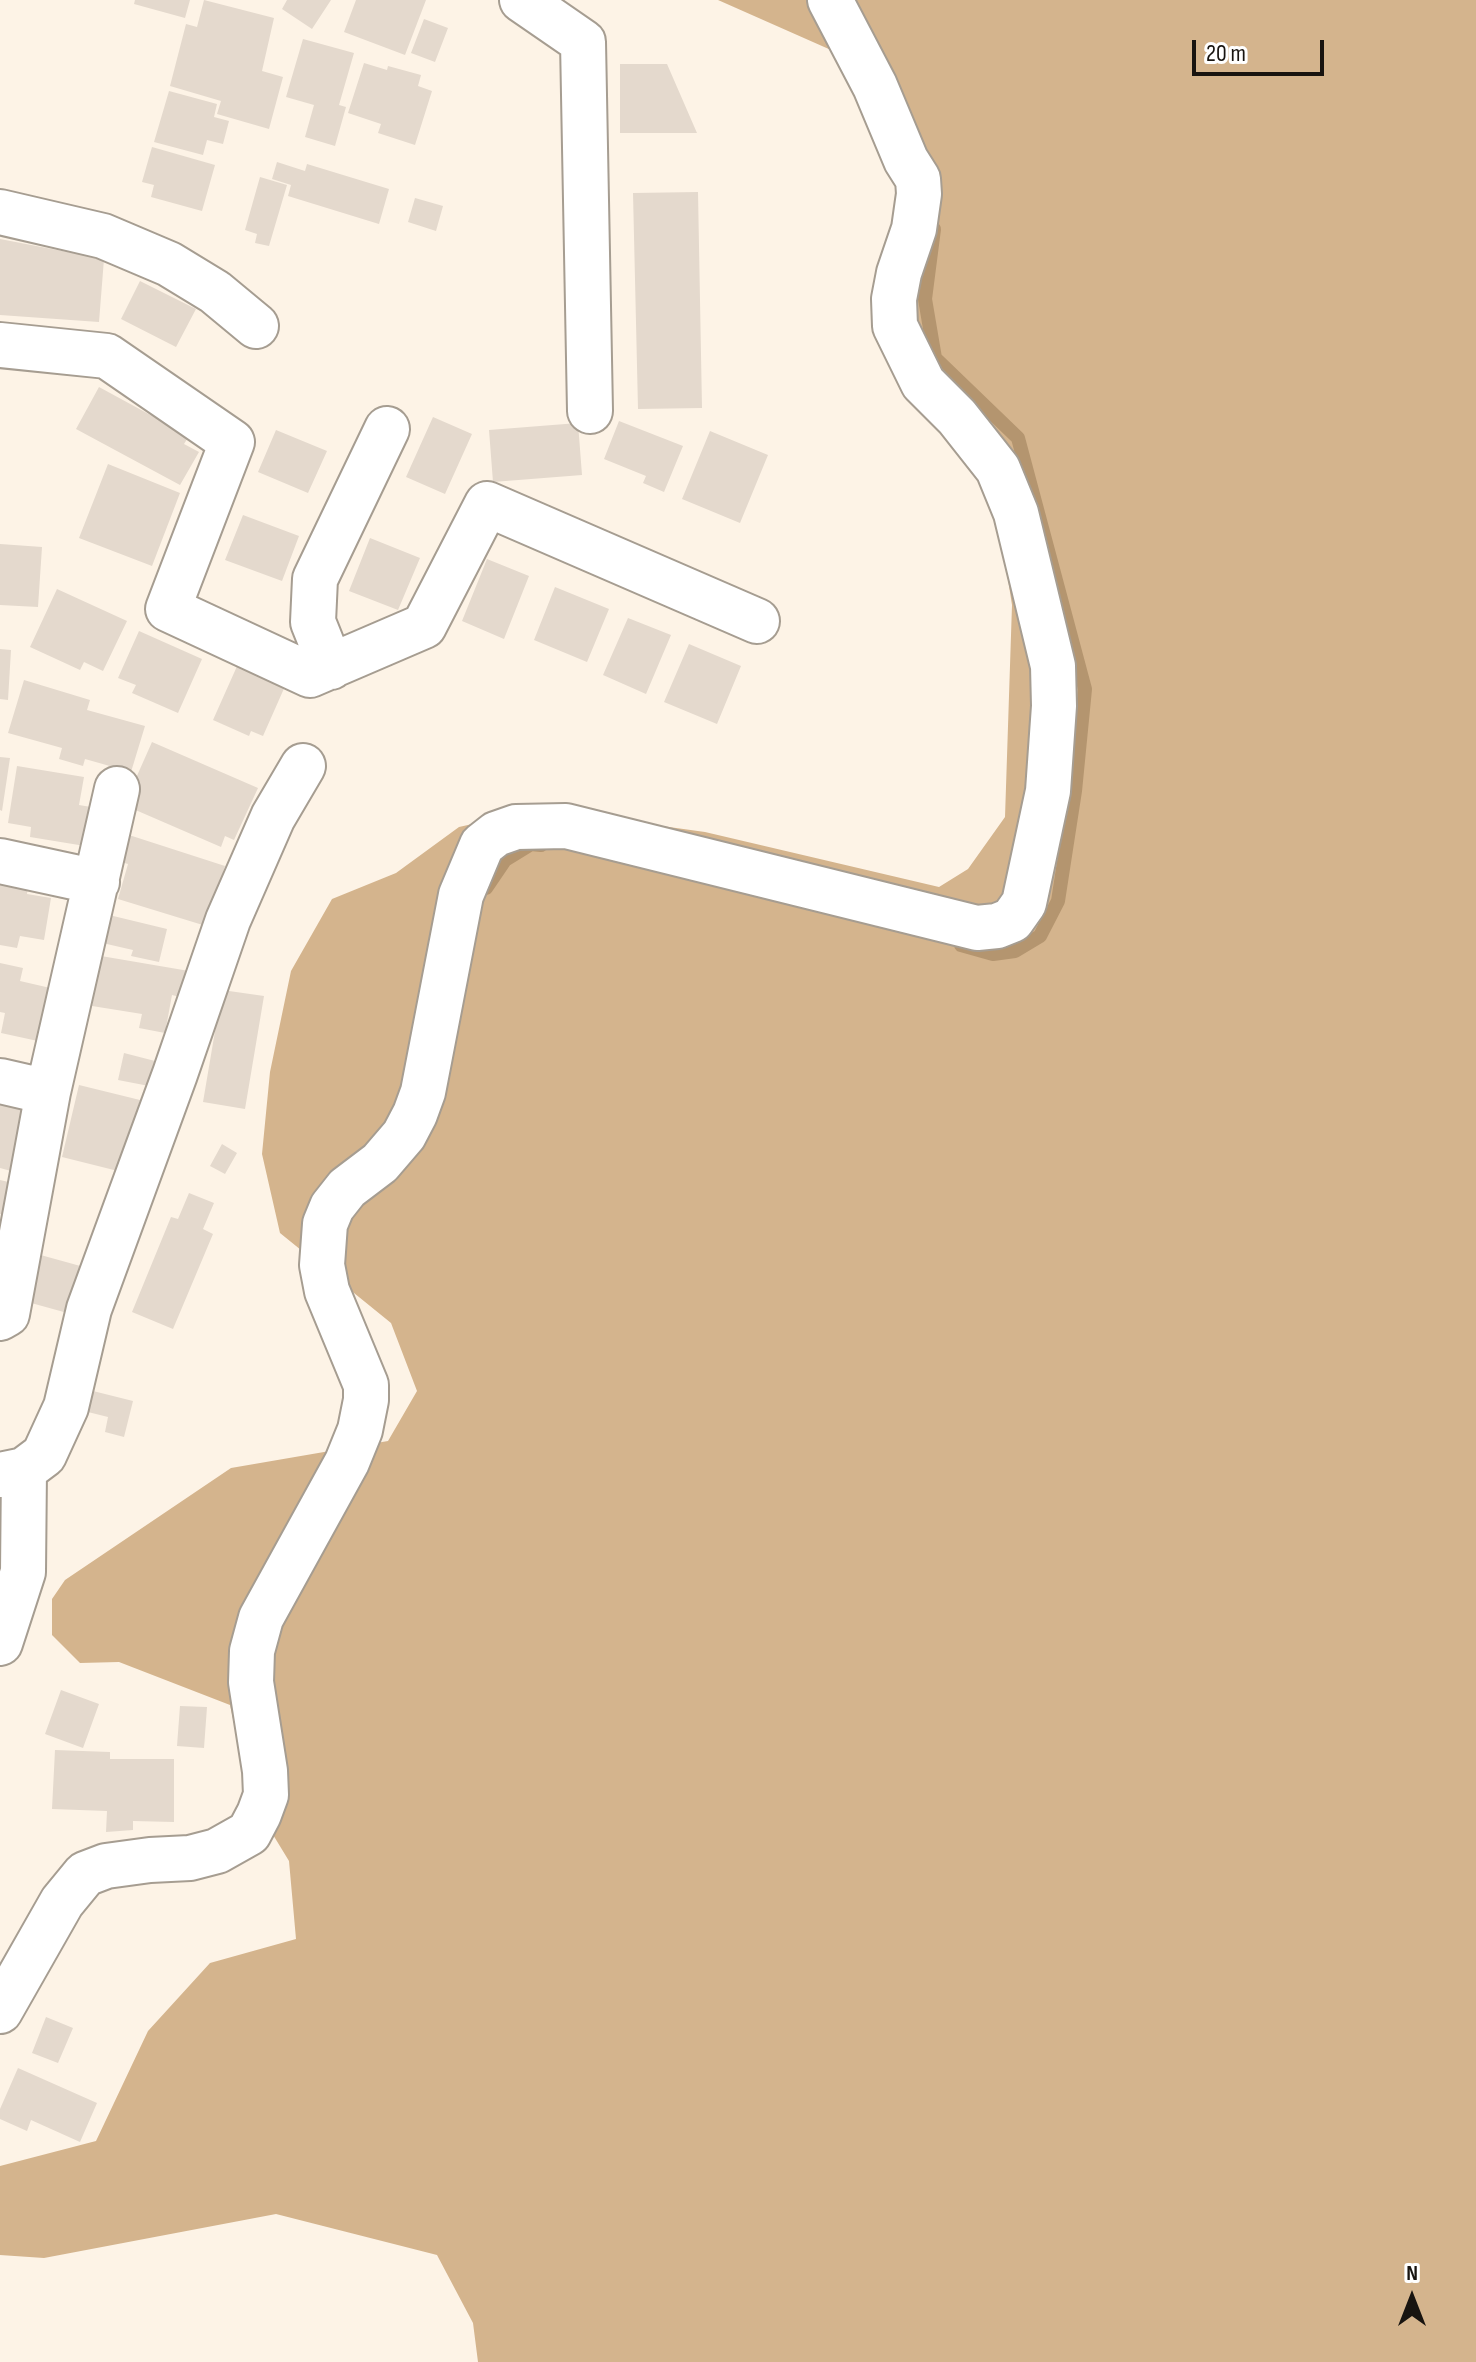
<!DOCTYPE html>
<style>
body{margin:0}
#map{position:relative;width:1476px;height:2362px;overflow:hidden;background:#fdf3e6;font-family:"Sofia Sans Condensed",sans-serif}
canvas{display:block}
.north{position:absolute;left:1372px;top:2258px;width:80px;height:80px;-webkit-text-stroke:6px #fff;paint-order:stroke;rotate:0deg;font-size:22px;font-weight:700;line-height:32px;text-align:center;color:#181410}
.north::after{content:'';display:block;margin:auto;width:28px;height:36px;background:#181410;clip-path:polygon(50% 0,100% 100%,50% 72%,0 100%)}
.scale{position:absolute;left:1192px;top:40px;width:132px;height:36px;box-sizing:border-box;border:4px solid #181410;border-top:0;padding-left:10px;font-size:24px;line-height:28px;white-space:nowrap;color:#181410;-webkit-text-stroke:6px #fff;paint-order:stroke}
</style>
<div id="map">
<canvas width="1476" height="2362"></canvas>
<div class="north">N</div>
<div class="scale">20 m</div>
</div>
<script>
const ctx = document.querySelector('canvas').getContext('2d');
ctx.lineJoin = 'round';
function paint(path, color) {
  ctx.fillStyle = color;
  ctx.fill(path, 'evenodd');
}
function shape(rows) {
  const path = new Path2D();
  for (const r of rows) {
    path.moveTo(r[0], r[1]);
    for (let i = 2; i < r.length; i += 2) path.lineTo(r[i], r[i + 1]);
  }
  return path;
}
function strokePath(path, color, width, dash) {
  ctx.strokeStyle = color;
  ctx.lineWidth = width;
  ctx.lineCap = dash ? 'butt' : 'round';
  ctx.setLineDash(dash || []);
  ctx.stroke(path);
}
paint(shape([
 [718,0,1476,0,1476,2362,478,2362,473,2323,437,2255,276,2214,44,2258,0,2255,0,2166,96,2141,148,2031,210,1963,296,1939,289,1861,250,1797,230,1705,119,1662,80,1663,52,1635,52,1599,65,1580,231,1468,388,1441,417,1391,391,1323,280,1233,262,1154,270,1072,291,971,332,899,396,873,459,827,539,809,705,832,939,887,968,869,1005,817,1012,605,989,459,907,354,914,168,875,74,831,50]
]), '#d4b48d');
strokePath(shape([
 [934,229,925,299,935,358,1018,438,1085,689,1075,791,1058,901,1040,936,1015,951,993,954,961,945],
 [486,888,505,860,531,844,541,845]
]), '#b4956f', 14);
paint(shape([
 [135,0,190,0,185,18,134,4],
 [204,0,274,18,262,71,283,77,269,129,217,114,221,101,170,86,186,24,197,27],
 [287,0,331,0,312,29,282,9],
 [356,0,426,0,405,55,344,32],
 [424,19,448,28,435,62,411,53],
 [303,39,354,53,339,105,346,107,335,146,305,137,314,105,286,97],
 [364,63,387,70,388,66,421,75,418,86,432,91,415,145,378,133,381,124,348,113],
 [620,64,667,64,697,133,620,133],
 [169,91,217,104,214,117,229,121,223,144,207,140,203,155,154,142],
 [152,147,215,165,202,211,151,197,154,185,142,182],
 [277,162,305,171,307,164,389,189,379,224,288,196,291,185,272,179],
 [260,177,287,185,269,246,255,243,257,234,245,230],
 [698,192,702,408,638,409,633,193],
 [415,198,443,206,436,231,408,222],
 [0,239,104,259,99,322,0,315],
 [140,281,196,309,176,347,121,319],
 [99,387,189,436,184,444,199,452,180,485,76,429],
 [433,417,472,434,445,494,406,477],
 [619,421,683,446,664,492,643,483,646,476,604,459],
 [578,423,582,475,493,482,489,430],
 [276,430,327,451,308,493,258,472],
 [710,431,768,455,740,523,682,499],
 [108,464,180,493,152,566,79,538],
 [243,515,299,536,282,581,225,560],
 [370,538,420,558,398,610,349,591],
 [0,544,42,547,38,607,0,605],
 [487,559,529,576,504,639,462,621],
 [555,587,609,609,587,662,534,640],
 [57,589,127,621,103,671,84,662,80,670,30,647],
 [628,618,671,635,646,694,603,675],
 [139,631,202,659,178,713,132,693,136,685,118,678],
 [689,644,741,666,717,724,664,702],
 [0,649,11,650,8,700,0,699],
 [238,664,286,684,263,736,251,731,249,736,213,720],
 [24,680,90,700,87,710,145,726,131,772,85,759,83,766,59,759,62,748,8,733],
 [152,742,258,788,234,840,225,836,221,847,124,805],
 [0,757,10,758,2,811,0,810],
 [17,766,84,777,79,805,91,807,85,846,30,837,31,827,8,823],
 [129,835,225,866,206,926,118,899,128,864,121,862],
 [0,882,28,886,27,894,51,898,44,940,20,936,17,948,0,945],
 [105,914,167,929,159,962,131,956,133,950,98,942],
 [101,956,189,971,184,998,172,995,165,1033,139,1028,142,1014,92,1006],
 [0,963,23,968,20,981,59,990,47,1043,1,1033,5,1013,0,1012],
 [222,990,264,996,245,1109,203,1102],
 [124,1053,155,1061,149,1086,118,1080],
 [79,1085,140,1100,122,1172,62,1157],
 [0,1101,27,1108,11,1171,0,1168],
 [222,1144,237,1153,225,1174,210,1166],
 [0,1180,13,1183,7,1216,0,1214],
 [189,1193,214,1203,203,1229,213,1234,173,1329,132,1312,171,1217,178,1219],
 [37,1254,84,1267,71,1314,24,1301],
 [85,1389,133,1401,124,1437,105,1432,108,1417,80,1410],
 [61,1690,99,1704,83,1748,45,1734],
 [180,1706,207,1707,204,1748,177,1746],
 [55,1750,110,1752,110,1759,174,1759,174,1822,133,1821,133,1830,106,1832,107,1811,52,1809],
 [46,2017,73,2028,58,2063,32,2053],
 [18,2068,97,2103,80,2142,31,2120,27,2131,0,2119,0,2109]
]), '#e4d9cd');
const minor = shape([
 [522,0,583,42,590,411],
 [0,212,103,236,169,264,215,292,256,326],
 [0,345,107,356,232,442,168,609,310,675,424,626,487,504,757,621],
 [331,667,313,622,315,579,387,429],
 [0,861,97,882],
 [0,1081,48,1092],
 [0,1318,7,1314,48,1092,117,789],
 [0,1475,24,1470,44,1455,66,1407,89,1309,175,1074,228,920,273,817,303,766],
 [0,1643,23,1572,24,1470],
 [0,2011,62,1902,85,1874,106,1866,150,1860,190,1858,217,1851,249,1833,259,1814,266,1795,265,1771,251,1682,252,1651,261,1618,347,1462,360,1430,366,1400,366,1385,327,1291,322,1265,325,1224,332,1207,347,1188,380,1163,404,1135,415,1114,423,1092,461,895,482,845,496,834,516,827,566,826,977,928,997,926,1012,920,1024,903,1048,791,1054,706,1053,666,1016,513,998,469,957,417,923,383,895,326,894,299,899,273,914,229,919,194,918,179,906,160,875,86,830,0]
]);
strokePath(minor, '#a69d91', 48);
strokePath(minor, '#fff', 44);
</script>
